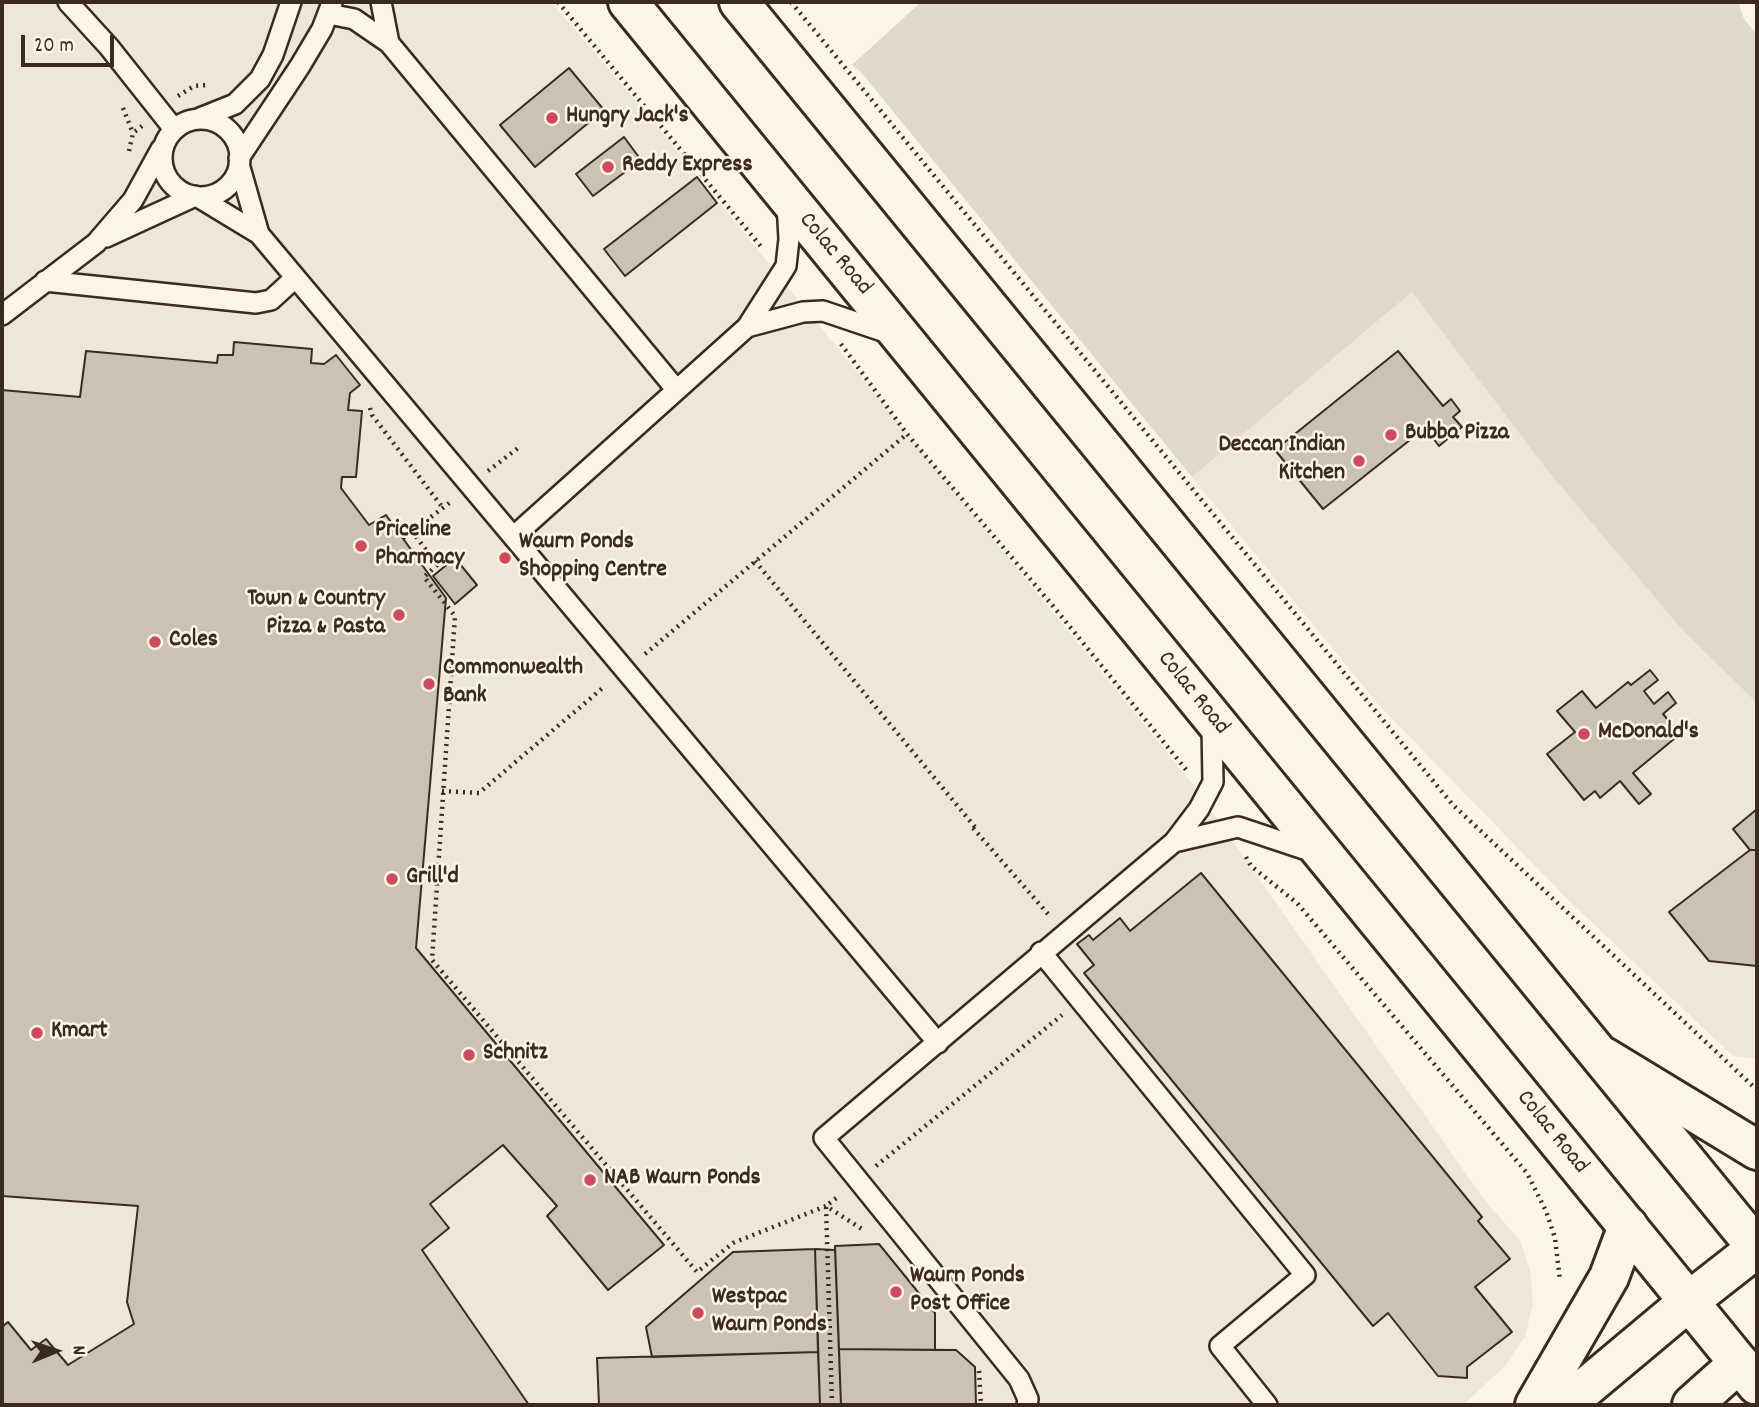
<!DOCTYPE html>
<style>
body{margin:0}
#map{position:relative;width:1759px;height:1407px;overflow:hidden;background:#fcf5e5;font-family:Dekko,sans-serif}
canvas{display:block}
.frame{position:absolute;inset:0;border:4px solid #3b2a1e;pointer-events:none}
.north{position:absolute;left:21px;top:1316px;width:70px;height:70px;-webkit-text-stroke:5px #fcf5e5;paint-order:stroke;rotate:88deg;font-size:19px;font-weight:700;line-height:28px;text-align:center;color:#3b2a1e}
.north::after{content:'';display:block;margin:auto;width:24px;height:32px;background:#3b2a1e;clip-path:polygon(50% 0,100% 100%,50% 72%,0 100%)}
.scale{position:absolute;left:21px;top:35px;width:93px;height:32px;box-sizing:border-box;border:4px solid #3b2a1e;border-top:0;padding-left:9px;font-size:21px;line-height:24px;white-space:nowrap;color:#3b2a1e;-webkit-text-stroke:5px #fcf5e5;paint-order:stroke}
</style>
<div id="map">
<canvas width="1759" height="1407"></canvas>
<div class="frame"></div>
<div class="north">N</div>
<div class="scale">20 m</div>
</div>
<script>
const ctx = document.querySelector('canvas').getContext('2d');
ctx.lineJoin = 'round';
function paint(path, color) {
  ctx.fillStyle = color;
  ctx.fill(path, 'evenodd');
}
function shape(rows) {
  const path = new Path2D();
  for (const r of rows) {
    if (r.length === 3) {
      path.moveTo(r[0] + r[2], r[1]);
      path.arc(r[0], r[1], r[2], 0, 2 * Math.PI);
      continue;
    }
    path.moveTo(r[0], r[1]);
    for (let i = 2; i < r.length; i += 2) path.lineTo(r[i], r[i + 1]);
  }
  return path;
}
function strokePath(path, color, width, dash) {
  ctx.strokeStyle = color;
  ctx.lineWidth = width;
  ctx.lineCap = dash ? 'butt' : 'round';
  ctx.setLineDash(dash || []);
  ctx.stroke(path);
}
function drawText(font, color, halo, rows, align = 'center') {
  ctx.font = font + ' Dekko,sans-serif';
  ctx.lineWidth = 5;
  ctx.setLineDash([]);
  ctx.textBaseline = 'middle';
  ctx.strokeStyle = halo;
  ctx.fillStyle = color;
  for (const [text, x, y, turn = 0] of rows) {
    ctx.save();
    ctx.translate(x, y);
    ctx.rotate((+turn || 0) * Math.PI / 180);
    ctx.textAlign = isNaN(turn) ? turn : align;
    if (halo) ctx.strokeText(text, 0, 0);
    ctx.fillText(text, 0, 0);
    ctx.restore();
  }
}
paint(shape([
 [2,2,551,2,643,109,1191,782,1483,1198,1520,1241,1530,1270,1533,1303,1525,1337,1505,1366,1463,1405,2,1405],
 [1412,292,1547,470,1684,632,1757,703,1757,1059,1733,1056,1567,899,1378,704,1192,477]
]), '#eee6d6');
paint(shape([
 [921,2,1738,2,1744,19,1757,35,1757,703,1684,632,1547,470,1412,292,1192,477,860,71,852,65]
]), '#e0d8c8');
const building = shape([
 [569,68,604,110,535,167,500,125,569,68],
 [624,137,641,160,593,196,576,174,624,137],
 [697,177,717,203,625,276,604,249,697,177],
 [234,342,312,349,311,363,324,364,336,355,360,385,350,393,348,410,362,411,356,477,342,477,341,488,369,525,386,515,446,598,416,948,664,1245,608,1290,547,1216,557,1206,503,1145,430,1204,449,1228,422,1250,529,1405,2,1405,2,1327,8,1322,31,1350,46,1339,68,1365,134,1324,127,1302,138,1206,2,1196,2,390,80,397,86,351,217,363,218,355,233,355,234,342],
 [1398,351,1443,406,1451,399,1460,411,1453,417,1462,427,1439,446,1425,428,1323,509,1275,450,1398,351],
 [455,558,477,585,455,604,433,576,455,558],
 [1650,670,1658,680,1644,691,1654,704,1668,692,1676,703,1663,714,1680,734,1633,773,1651,794,1639,804,1620,781,1600,798,1595,791,1584,800,1547,754,1575,732,1557,711,1582,691,1596,708,1628,682,1631,685,1650,670],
 [1757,809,1757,850,1750,850,1733,829,1757,809],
 [1750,850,1757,850,1757,966,1709,961,1669,912,1750,850],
 [1201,873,1482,1217,1478,1221,1510,1259,1475,1287,1512,1332,1467,1367,1467,1378,1438,1376,1388,1313,1373,1326,1084,973,1094,965,1077,944,1089,935,1093,940,1120,918,1130,931,1201,873],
 [879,1244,935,1313,935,1350,839,1349,835,1246,879,1244],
 [815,1249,818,1352,652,1357,646,1327,733,1252,815,1249],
 [815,1249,835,1250,841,1405,820,1405,815,1249],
 [839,1349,956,1350,975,1367,976,1405,841,1405,839,1349],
 [818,1352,820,1405,599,1405,597,1358,818,1352]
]);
paint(building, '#ccc2b3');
strokePath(building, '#3b2a1e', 2);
const lane = shape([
 [68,2,109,47,174,129],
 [381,2,389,43],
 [329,14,354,19,389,43,675,388],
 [200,118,235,104,260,79,273,55,291,2],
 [201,158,39],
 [239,158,300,66,322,29,332,3],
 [239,164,259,234],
 [198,197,259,234,938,1043],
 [106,237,195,196],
 [45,281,256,303,271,300,295,278],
 [2,315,96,243,133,200,161,149],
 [747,327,803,312,823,311,891,334],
 [513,537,747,327,786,266,789,239,787,203],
 [1174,842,1238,827,1313,852],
 [1041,952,1305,1275,1220,1346,1267,1405],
 [1027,1405,1028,1399,1019,1379,824,1138,1174,842,1199,809,1213,782,1212,725]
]);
const secondary = shape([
 [1604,1057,1757,1150],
 [1535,1405,1609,1277,1628,1226],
 [1565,1405,1688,1302],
 [1692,1405,1739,1363]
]);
const highway = shape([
 [628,2,1757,1385],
 [739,2,1757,1248],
 [1688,1302,1757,1248]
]);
strokePath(lane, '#3b2a1e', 24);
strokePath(secondary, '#3b2a1e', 44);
strokePath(highway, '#3b2a1e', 44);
strokePath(shape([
 [558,2,763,249],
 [791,2,1453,805,1757,1090],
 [178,96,194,86,208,85],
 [123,108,133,133],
 [129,151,133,133,142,126],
 [841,344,907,434,1053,606,1188,772],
 [370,408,372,415,443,508],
 [488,471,518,448],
 [412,531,437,565,424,577,455,616,432,960,697,1272,733,1243,826,1206,865,1231],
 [403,538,452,501],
 [755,561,975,827],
 [645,654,907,434],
 [442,791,479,793,605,686],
 [973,828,1048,914],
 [1246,857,1251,866,1297,903,1527,1173,1546,1211,1555,1238,1560,1280],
 [876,1166,1062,1015],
 [979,1371,981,1405],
 [832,1405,826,1206,839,1196]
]), '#3b2a1e', 4.5, [2, 5]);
strokePath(lane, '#fcf5e5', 19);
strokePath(secondary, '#fcf5e5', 38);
strokePath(highway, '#fcf5e5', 38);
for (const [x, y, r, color] of [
 [552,118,7,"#d1495b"],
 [608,167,7,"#d1495b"],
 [1391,435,7,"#d1495b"],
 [1359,461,7,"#d1495b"],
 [361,546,7,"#d1495b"],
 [505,558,7,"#d1495b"],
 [399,615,7,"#d1495b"],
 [155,642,7,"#d1495b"],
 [429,684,7,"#d1495b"],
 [1584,734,7,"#d1495b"],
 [392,879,7,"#d1495b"],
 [37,1033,7,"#d1495b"],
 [469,1055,7,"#d1495b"],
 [590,1180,7,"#d1495b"],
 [896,1292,7,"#d1495b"],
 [698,1313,7,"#d1495b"]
]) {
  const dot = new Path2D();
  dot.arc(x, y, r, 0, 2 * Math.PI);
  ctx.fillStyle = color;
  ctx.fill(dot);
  strokePath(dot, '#fcf5e5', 2.5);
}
drawText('bold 24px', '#3b2a1e', '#fcf5e5', [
 ["Hungry Jack's",566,118],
 ["Reddy Express",622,167],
 ["Bubba Pizza",1405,435],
 ["Deccan Indian",1345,447,"right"],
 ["Kitchen",1345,475,"right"],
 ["Priceline",375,532],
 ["Pharmacy",375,560],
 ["Waurn Ponds",519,544],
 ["Shopping Centre",519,572],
 ["Town & Country",385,601,"right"],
 ["Pizza & Pasta",385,629,"right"],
 ["Coles",169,642],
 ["Commonwealth",443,670],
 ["Bank",443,698],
 ["McDonald's",1598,734],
 ["Grill'd",406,879],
 ["Kmart",51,1033],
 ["Schnitz",483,1055],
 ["NAB Waurn Ponds",604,1180],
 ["Waurn Ponds",910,1278],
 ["Post Office",910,1306],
 ["Westpac",712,1299],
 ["Waurn Ponds",712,1327]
], 'left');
drawText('24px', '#3b2a1e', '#fcf5e5', [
 ["Colac Road",834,255,50],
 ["Colac Road",1192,694,51],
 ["Colac Road",1551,1133,51]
]);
</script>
